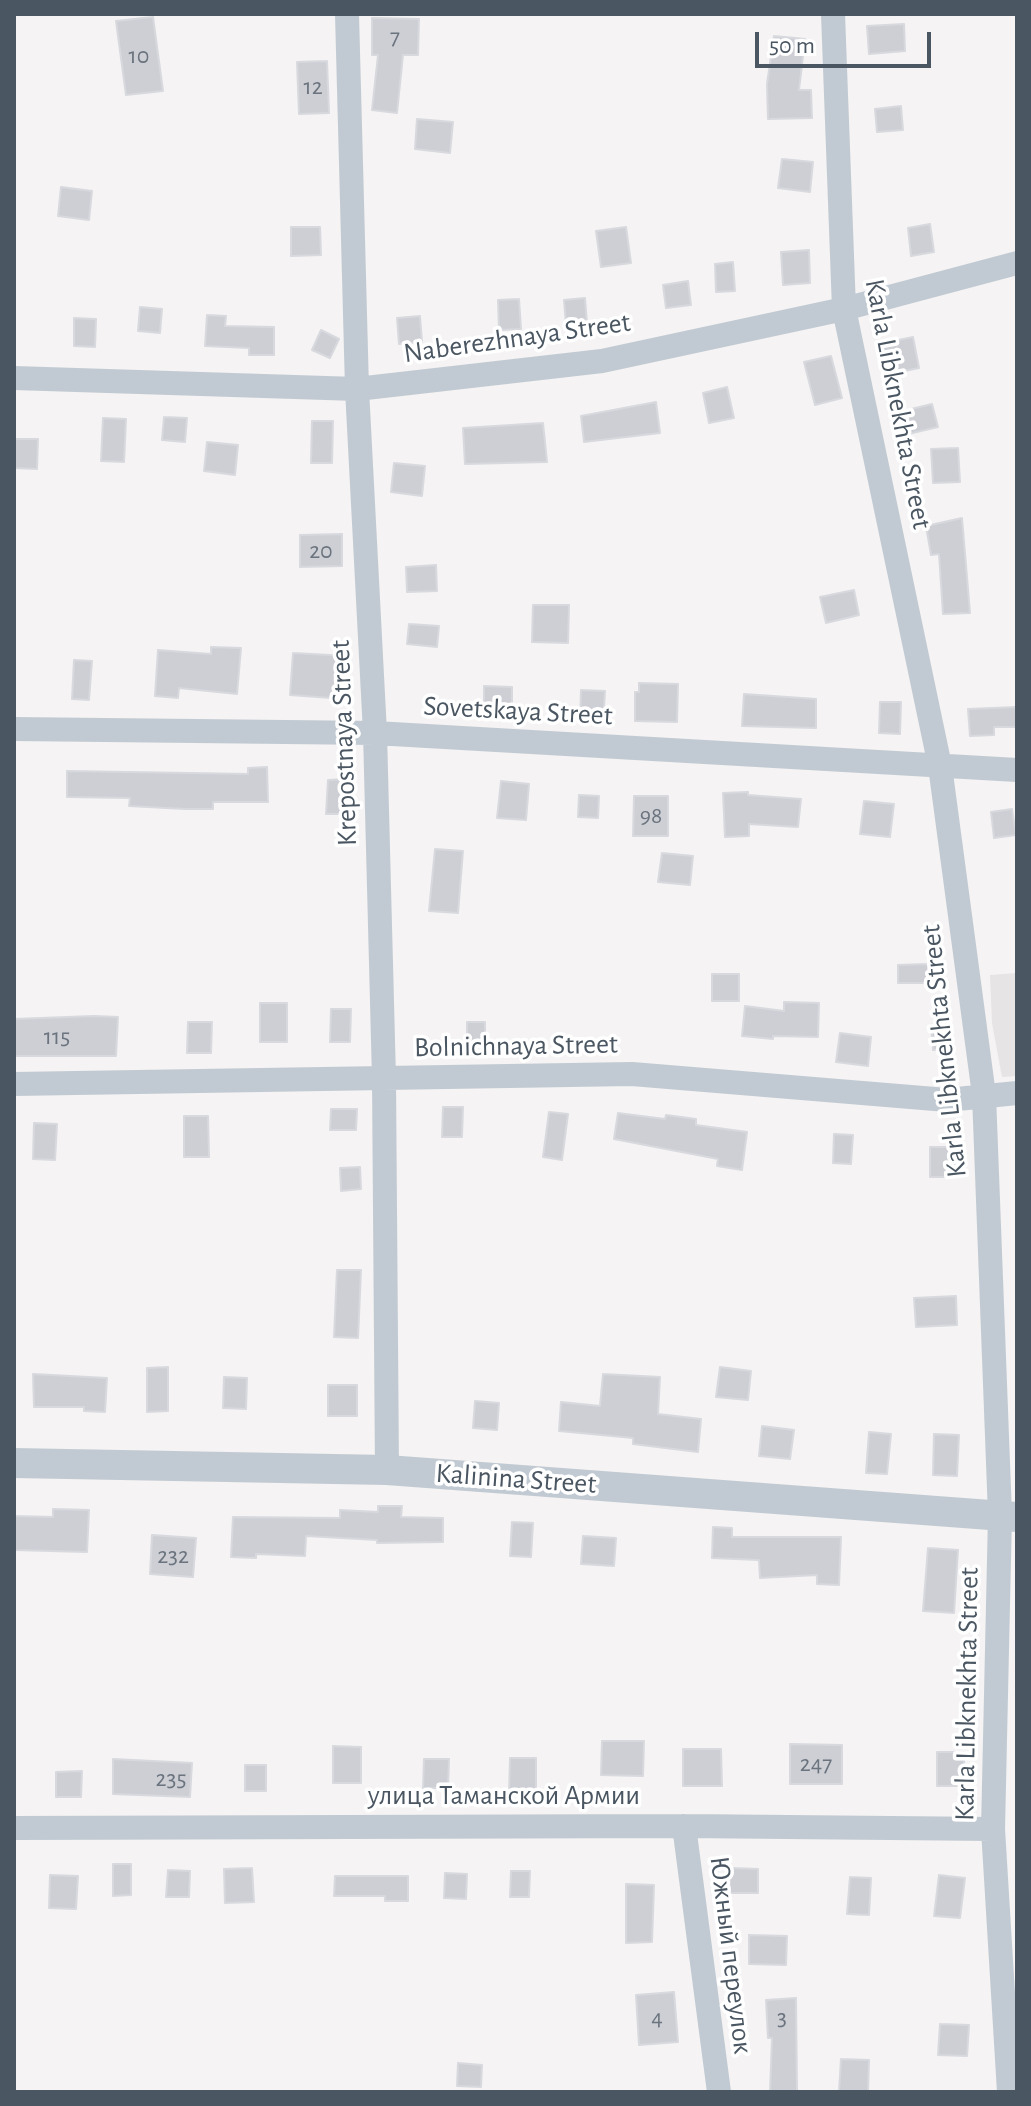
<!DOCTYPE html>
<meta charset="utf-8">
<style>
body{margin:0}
#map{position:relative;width:1031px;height:2106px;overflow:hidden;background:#f5f3f3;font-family:"Alegreya Sans",sans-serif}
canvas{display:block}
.frame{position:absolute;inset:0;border:16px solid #4a5661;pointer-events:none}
.scale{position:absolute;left:755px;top:32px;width:176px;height:36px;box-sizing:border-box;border:4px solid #4a5661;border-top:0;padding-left:10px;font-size:24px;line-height:28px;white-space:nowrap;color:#4a5661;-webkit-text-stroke:6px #fff;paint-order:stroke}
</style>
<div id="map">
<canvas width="1031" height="2106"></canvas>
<div class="frame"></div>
<div class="scale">50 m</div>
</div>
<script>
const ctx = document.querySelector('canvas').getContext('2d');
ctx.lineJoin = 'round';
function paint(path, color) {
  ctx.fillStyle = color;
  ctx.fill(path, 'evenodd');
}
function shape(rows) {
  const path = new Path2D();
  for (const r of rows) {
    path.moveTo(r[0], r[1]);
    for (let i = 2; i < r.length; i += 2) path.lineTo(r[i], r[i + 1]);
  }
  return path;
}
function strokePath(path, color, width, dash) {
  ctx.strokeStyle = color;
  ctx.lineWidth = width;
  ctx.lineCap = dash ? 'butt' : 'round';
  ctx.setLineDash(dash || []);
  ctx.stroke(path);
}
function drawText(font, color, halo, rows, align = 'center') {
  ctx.font = font + ' "Alegreya Sans",sans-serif';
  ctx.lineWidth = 7;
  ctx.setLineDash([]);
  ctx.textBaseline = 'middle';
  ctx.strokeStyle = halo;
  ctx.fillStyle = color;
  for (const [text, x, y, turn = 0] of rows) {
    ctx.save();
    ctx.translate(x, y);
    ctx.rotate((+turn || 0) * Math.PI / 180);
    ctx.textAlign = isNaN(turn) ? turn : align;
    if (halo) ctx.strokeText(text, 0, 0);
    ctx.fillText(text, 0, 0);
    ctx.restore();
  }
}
paint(shape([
 [1017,973,1017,1076,1002,1077,992,1023,990,975]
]), '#e6e4e5');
const building = shape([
 [153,17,163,91,126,95,116,21,153,17],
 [372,18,419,19,418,55,403,55,397,113,372,110,378,55,372,55,372,18],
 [904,24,905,51,869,54,867,26,904,24],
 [774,36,805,39,799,90,811,90,812,118,768,119,767,84,774,36],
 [327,61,329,113,299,114,297,62,327,61],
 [901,106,903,130,877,132,875,109,901,106],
 [417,119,453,122,450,153,415,149,417,119],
 [782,159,813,162,810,192,778,188,782,159],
 [61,187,92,191,89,220,58,216,61,187],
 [930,224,934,252,911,256,908,228,930,224],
 [291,227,320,227,321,255,291,256,291,227],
 [626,227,631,263,601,267,596,231,626,227],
 [809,250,810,283,783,285,781,252,809,250],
 [733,262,735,291,716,292,715,264,733,262],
 [688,281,691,305,666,308,663,285,688,281],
 [585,298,587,323,566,325,564,300,585,298],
 [519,299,521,329,499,330,498,300,519,299],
 [140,307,162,309,160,333,138,331,140,307],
 [207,315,226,316,225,326,274,327,274,355,249,355,249,348,205,346,207,315],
 [420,316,422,342,399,344,397,318,420,316],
 [74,318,96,319,95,347,74,346,74,318],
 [321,330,339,339,330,358,312,350,321,330],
 [913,337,919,368,886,375,879,344,913,337],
 [831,356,842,398,815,405,804,362,831,356],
 [727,387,734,418,709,423,703,393,727,387],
 [656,402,660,433,584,442,581,416,656,402],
 [932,404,938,427,904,435,899,412,932,404],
 [164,417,187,418,185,442,162,440,164,417],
 [103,418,126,419,124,462,101,461,103,418],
 [312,421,333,421,332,463,311,463,312,421],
 [543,423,547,462,465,464,463,428,543,423],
 [14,439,38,439,37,469,14,468,14,439],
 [207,442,238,445,235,475,204,471,207,442],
 [958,448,960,482,933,483,931,449,958,448],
 [394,463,425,466,422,496,391,492,394,463],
 [962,518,970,613,943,614,939,554,931,555,926,526,962,518],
 [342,534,342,566,300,567,300,535,342,534],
 [436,565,437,591,407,592,406,567,436,565],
 [854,590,859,615,826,623,820,597,854,590],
 [533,605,569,605,568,643,532,642,533,605],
 [409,624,439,626,437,647,407,644,409,624],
 [211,647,241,648,237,694,179,688,178,698,155,696,158,650,211,654,211,647],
 [293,653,348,656,345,699,290,695,293,653],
 [74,660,92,661,89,700,72,699,74,660],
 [639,683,678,684,677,722,635,721,635,692,639,692,639,683],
 [484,686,512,687,512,717,484,716,484,686],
 [581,690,605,691,603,723,580,722,581,690],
 [744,694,816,699,816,728,742,726,744,694],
 [880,702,901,702,900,734,879,733,880,702],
 [1017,707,1017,727,994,727,994,735,970,736,968,709,1017,707],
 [267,767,268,802,213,802,213,809,185,809,129,806,130,798,67,797,67,771,248,774,248,768,267,767],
 [347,779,348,814,326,814,328,780,347,779],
 [501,781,529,784,526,820,497,818,501,781],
 [748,792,748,795,801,799,798,827,749,824,749,836,725,837,723,793,748,792],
 [579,795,599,796,598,818,578,817,579,795],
 [634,796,668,796,668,836,633,836,634,796],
 [864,801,894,804,890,837,860,834,864,801],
 [1012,809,1016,835,994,838,991,812,1012,809],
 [435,849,463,851,458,913,429,911,435,849],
 [662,853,693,856,690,885,658,882,662,853],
 [928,964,929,983,898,983,898,965,928,964],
 [712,974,739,974,739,1001,712,1001,712,974],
 [784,1002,819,1003,818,1037,773,1036,773,1039,742,1036,745,1006,784,1011,784,1002],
 [260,1003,287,1003,287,1042,260,1042,260,1003],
 [331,1009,351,1009,350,1042,330,1042,331,1009],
 [94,1016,118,1017,116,1056,14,1056,14,1019,94,1016],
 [188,1022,212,1022,211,1053,187,1053,188,1022],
 [467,1022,485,1022,485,1046,467,1046,467,1022],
 [950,1022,953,1048,933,1050,931,1025,950,1022],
 [840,1033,871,1037,868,1066,836,1062,840,1033],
 [443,1107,463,1107,462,1137,442,1137,443,1107],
 [331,1109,357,1109,356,1130,330,1130,331,1109],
 [549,1112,568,1114,562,1160,543,1157,549,1112],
 [618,1113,665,1119,666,1115,696,1119,696,1125,747,1132,742,1170,717,1166,718,1159,614,1139,618,1113],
 [184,1116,208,1116,209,1157,184,1157,184,1116],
 [34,1123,57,1124,55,1160,33,1159,34,1123],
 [834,1134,853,1135,851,1164,833,1163,834,1134],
 [930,1147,955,1147,954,1177,930,1177,930,1147],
 [360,1167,361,1189,341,1191,340,1168,360,1167],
 [337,1270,361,1270,358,1338,334,1337,337,1270],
 [956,1296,957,1325,916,1327,914,1298,956,1296],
 [168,1367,168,1411,147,1412,147,1368,168,1367],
 [720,1367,751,1371,748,1400,716,1397,720,1367],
 [33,1374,107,1378,105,1412,84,1411,84,1407,34,1407,33,1374],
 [603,1374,660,1377,658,1414,701,1419,698,1452,633,1444,633,1438,559,1431,561,1402,600,1406,603,1374],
 [224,1377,247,1378,246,1409,223,1408,224,1377],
 [328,1385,357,1385,357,1416,328,1416,328,1385],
 [475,1401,499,1403,497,1430,473,1428,475,1401],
 [762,1426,794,1430,790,1459,759,1456,762,1426],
 [869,1432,891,1434,887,1474,866,1473,869,1432],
 [934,1434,959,1435,957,1476,933,1475,934,1434],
 [378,1506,402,1506,401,1517,443,1518,443,1542,377,1543,377,1540,306,1536,305,1556,256,1554,256,1558,231,1557,233,1517,340,1518,340,1510,378,1512,378,1506],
 [53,1509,89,1510,87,1552,14,1550,14,1516,53,1517,53,1509],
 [512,1522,533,1523,531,1557,510,1556,512,1522],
 [713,1527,732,1528,732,1537,841,1537,839,1585,817,1584,817,1575,760,1578,759,1560,712,1558,713,1527],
 [152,1535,196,1538,193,1577,150,1574,152,1535],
 [583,1536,616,1538,614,1566,581,1564,583,1536],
 [928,1548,958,1550,954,1613,923,1611,928,1548],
 [602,1741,644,1741,643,1776,601,1775,602,1741],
 [790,1744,842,1745,842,1784,790,1784,790,1744],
 [333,1746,361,1747,361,1783,333,1783,333,1746],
 [683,1749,721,1749,722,1786,683,1786,683,1749],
 [937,1752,964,1752,964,1786,937,1786,937,1752],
 [510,1758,536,1758,536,1796,509,1795,510,1758],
 [113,1759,192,1763,190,1797,113,1794,113,1759],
 [424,1759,449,1759,448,1788,423,1788,424,1759],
 [245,1765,266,1765,266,1791,245,1791,245,1765],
 [82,1771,81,1797,56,1797,56,1772,82,1771],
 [113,1864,131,1864,131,1895,113,1896,113,1864],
 [252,1868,254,1902,225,1903,224,1869,252,1868],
 [730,1868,758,1869,758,1893,730,1893,730,1868],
 [168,1870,190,1871,189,1897,166,1897,168,1870],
 [511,1871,530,1871,529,1897,510,1897,511,1871],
 [445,1873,467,1874,466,1899,444,1898,445,1873],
 [50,1875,78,1876,76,1909,49,1908,50,1875],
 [939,1875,965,1878,960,1918,934,1916,939,1875],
 [335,1876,408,1876,408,1901,385,1901,385,1896,334,1896,335,1876],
 [850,1877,871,1878,869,1915,847,1914,850,1877],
 [626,1884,654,1885,652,1942,626,1943,626,1884],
 [749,1935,787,1936,786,1965,749,1964,749,1935],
 [674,1992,678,2042,639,2045,636,1995,674,1992],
 [796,1998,797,2092,770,2092,772,2038,768,2038,766,2000,796,1998],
 [940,2024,969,2025,967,2056,938,2055,940,2024],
 [841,2059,869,2060,868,2092,839,2092,841,2059],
 [458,2063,482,2065,481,2087,457,2086,458,2063]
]);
paint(building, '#cdcfd5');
strokePath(building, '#d7d9de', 2);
strokePath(shape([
 [347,14,357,389,375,733,384,1079,387,1470],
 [833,14,844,309,940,766,984,1095,1000,1515,993,1829,1009,2092],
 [14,378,357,389,602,361,844,309,1017,263],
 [14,729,375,733,1017,770],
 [14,1084,632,1074,947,1100,1017,1093],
 [684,1826,719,2092],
 [14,1828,684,1826,993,1829]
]), '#c1cad2', 24);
strokePath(shape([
 [14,1463,387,1470,1017,1517]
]), '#c1cad2', 30);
drawText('24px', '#6b747e', null, [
 ["7",395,37],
 ["10",139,56],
 ["12",313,87],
 ["20",321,551],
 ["98",651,816],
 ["115",57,1037],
 ["232",173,1556],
 ["247",816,1764],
 ["235",171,1779],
 ["4",657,2018],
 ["3",782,2018]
]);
drawText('28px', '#4a5661', '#fff', [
 ["Naberezhnaya Street",517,338,-8],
 ["Karla Libknekhta Street",898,404,79],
 ["Sovetskaya Street",518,711,3],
 ["Krepostnaya Street",344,743,-92],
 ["Bolnichnaya Street",516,1046,-1],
 ["Karla Libknekhta Street",944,1051,-96],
 ["Kalinina Street",516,1479,4],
 ["Karla Libknekhta Street",967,1694,-89],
 ["улица Таманской Армии",504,1796],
 ["Южный переулок",731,1955,83]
]);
</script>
